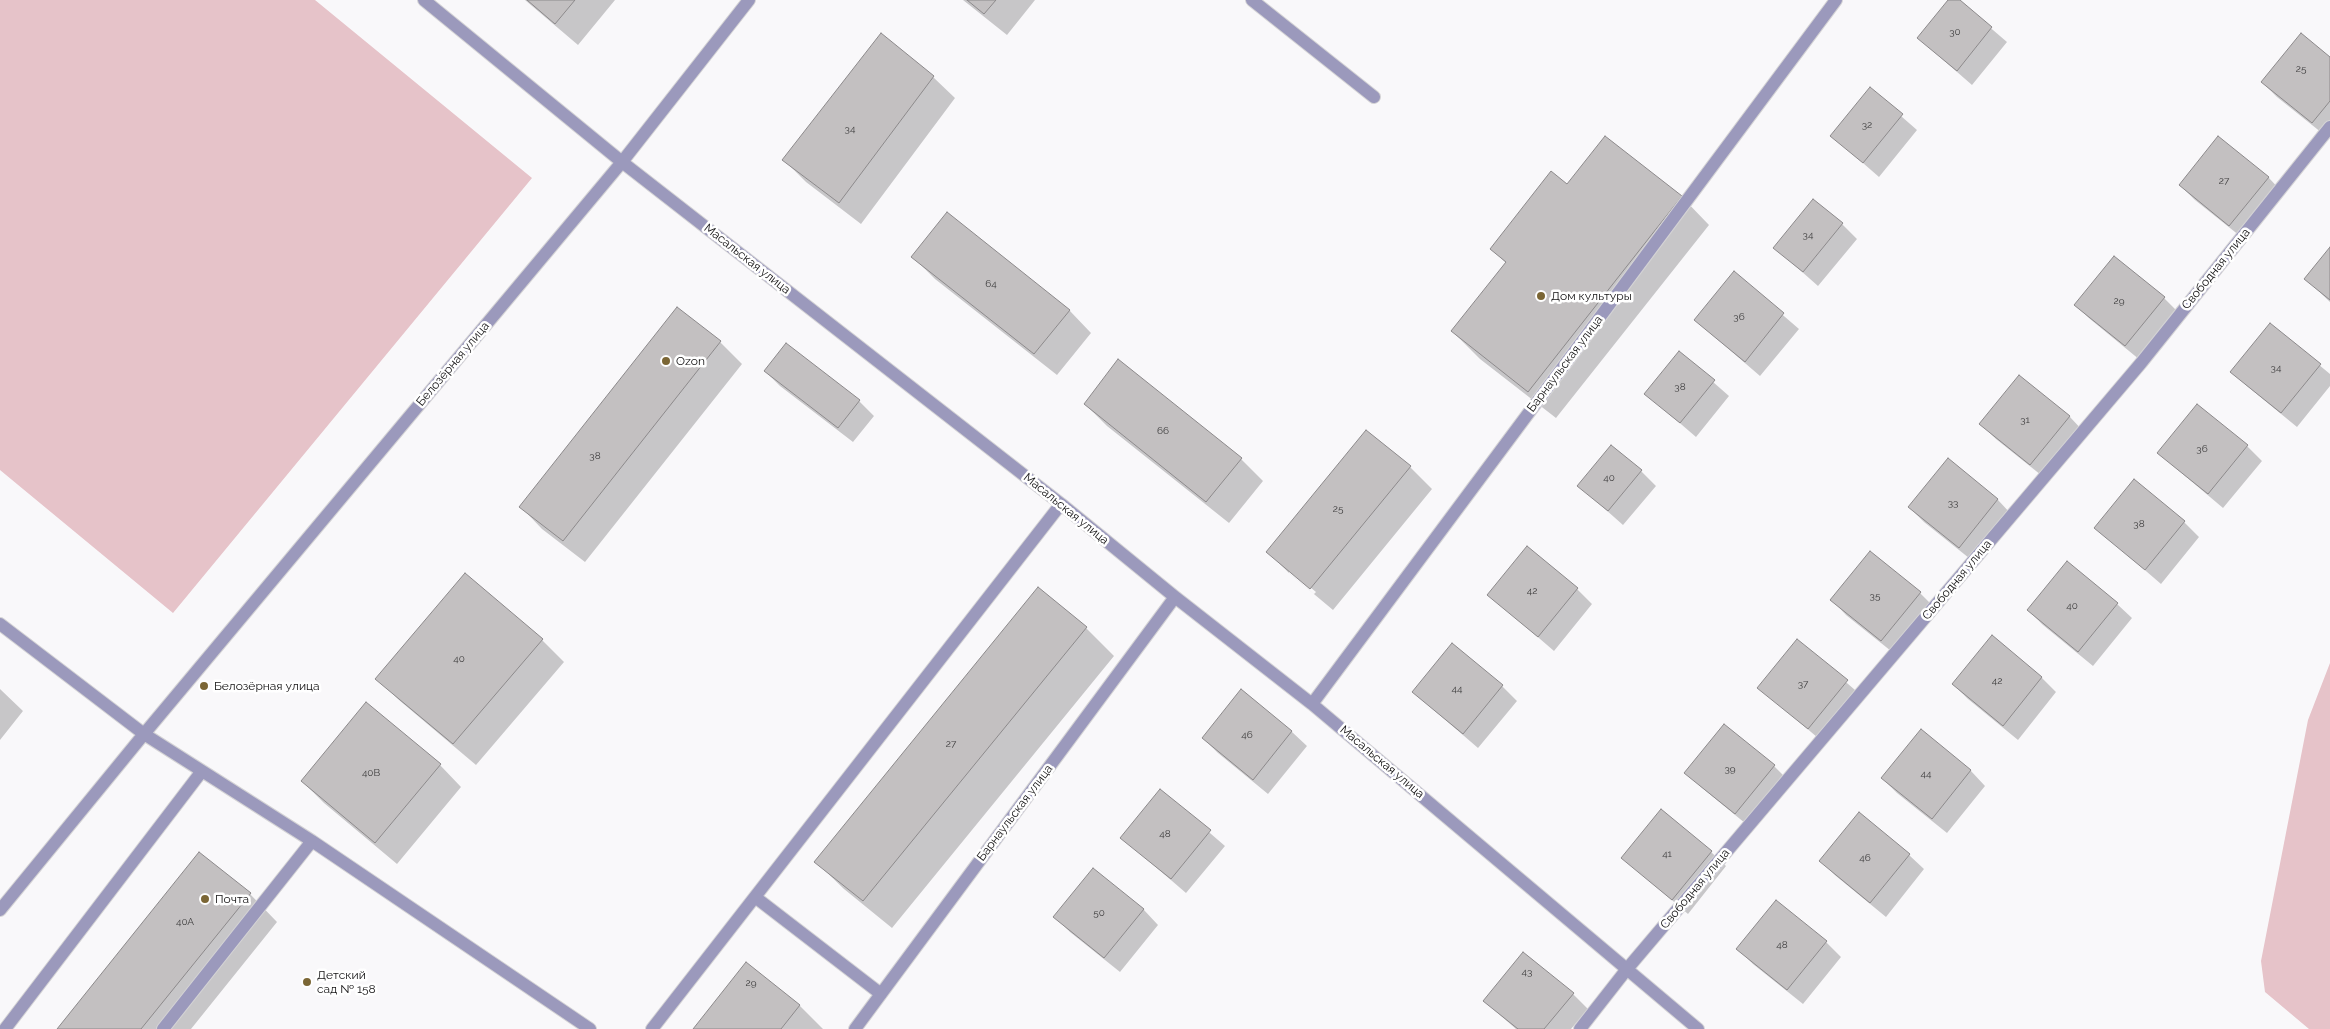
<!DOCTYPE html>
<meta charset="utf-8">
<style>
body{margin:0}
canvas{display:block;background:#f9f8fa}
</style>
<canvas width="2330" height="1029"></canvas>
<script>
const ctx = document.querySelector('canvas').getContext('2d');
ctx.lineJoin = 'round';
function paint(path, color) {
  ctx.fillStyle = color;
  ctx.fill(path, 'evenodd');
}
function shape(rows) {
  const path = new Path2D();
  for (const r of rows) {
    path.moveTo(r[0], r[1]);
    for (let i = 2; i < r.length; i += 2) path.lineTo(r[i], r[i + 1]);
  }
  return path;
}
function strokePath(path, color, width, dash) {
  ctx.strokeStyle = color;
  ctx.lineWidth = width;
  ctx.lineCap = dash ? 'butt' : 'round';
  ctx.setLineDash(dash || []);
  ctx.stroke(path);
}
function drawText(font, color, halo, rows, align = 'center') {
  ctx.font = font + ' Raleway,sans-serif';
  ctx.lineWidth = 5;
  ctx.setLineDash([]);
  ctx.textBaseline = 'middle';
  ctx.strokeStyle = halo;
  ctx.fillStyle = color;
  for (const [text, x, y, turn = 0] of rows) {
    ctx.save();
    ctx.translate(x, y);
    ctx.rotate((+turn || 0) * Math.PI / 180);
    ctx.textAlign = isNaN(turn) ? turn : align;
    if (halo) ctx.strokeText(text, 0, 0);
    ctx.fillText(text, 0, 0);
    ctx.restore();
  }
}
paint(shape([
 [0,0,315,0,532,178,173,613,0,470],
 [2330,663,2330,1029,2309,1029,2265,992,2261,961,2308,720]
]), '#e6c3c9');
paint(shape([
 [525,0,615,0,578,45],
 [963,0,1035,0,1007,35],
 [1950,0,1958,0,2007,42,1972,85,1918,38],
 [2330,58,2330,134,2327,137,2277,97,2262,82],
 [933,77,955,98,861,224,806,182,784,160],
 [1870,89,1917,130,1879,177,1832,136],
 [1606,138,1682,197,1709,225,1556,418,1480,359,1452,331,1506,263,1491,249,1568,186],
 [2218,138,2269,178,2283,193,2245,240,2195,200,2180,185],
 [947,213,1070,311,1091,333,1057,375,935,279,913,257],
 [1842,224,1857,239,1818,286,1775,248],
 [2330,249,2330,302,2306,279],
 [1734,273,1799,329,1760,376,1695,320],
 [2164,298,2179,313,2140,360,2090,319,2075,305],
 [2270,324,2330,374,2330,386,2297,427,2247,386,2232,372],
 [720,342,742,364,585,562,542,529,521,507],
 [1680,353,1729,396,1696,437,1646,394],
 [1119,361,1241,459,1263,481,1229,523,1107,426,1085,404],
 [765,371,859,401,874,416,853,442,780,386],
 [2019,377,2070,417,2084,432,2046,479,1996,439,1981,424],
 [1366,432,1410,467,1432,489,1333,610,1290,574,1268,552],
 [1289,570,1316,592,1314,594,1289,573],
 [2247,446,2262,461,2223,508,2158,453],
 [1948,460,1998,500,2012,515,1974,562,1924,522,1909,507],
 [1641,471,1656,486,1623,525,1579,486],
 [2184,522,2199,537,2161,584,2096,528],
 [465,574,542,640,564,662,476,765,399,700,377,678],
 [1577,589,1592,604,1554,651,1489,595],
 [1920,593,1935,608,1896,655,1846,615,1832,600],
 [2117,604,2132,618,2093,666,2043,625,2028,610],
 [1086,628,1114,656,892,928,844,889,816,862],
 [1797,640,1862,696,1824,743,1759,688],
 [2042,678,2056,692,2018,740,1968,699,1953,684],
 [1502,686,1517,701,1478,748,1413,692],
 [0,689,23,711,0,740],
 [1242,691,1292,732,1307,746,1268,794,1218,753,1203,738],
 [1921,731,1971,771,1985,786,1947,833,1897,793,1882,778],
 [440,765,461,787,397,864,324,803,302,781],
 [1774,766,1789,781,1751,828,1701,787,1686,773],
 [1160,790,1225,846,1186,893,1122,838],
 [1711,852,1726,866,1688,914,1623,858],
 [1909,855,1924,869,1886,917,1836,876,1821,861],
 [1093,870,1144,910,1158,925,1120,972,1070,932,1055,917],
 [250,894,277,922,191,1029,59,1029],
 [1776,902,1826,942,1841,957,1803,1004,1753,964,1738,949],
 [746,963,800,1006,823,1029,694,1029],
 [1573,994,1588,1009,1571,1029,1516,1029,1484,1001]
]), '#0003');
const building = shape([
 [527,0,575,0,555,24,527,0],
 [967,0,996,0,984,14,967,0],
 [1948,0,1960,0,1992,27,1957,71,1917,38,1948,0],
 [881,33,934,76,839,203,782,160,881,33],
 [2301,33,2330,57,2330,101,2312,123,2261,82,2301,33],
 [1870,87,1903,114,1863,163,1830,136,1870,87],
 [1605,136,1682,196,1528,392,1451,331,1506,262,1490,249,1551,171,1567,184,1605,136],
 [2218,136,2269,177,2229,226,2179,185,2218,136],
 [1813,199,1843,223,1803,272,1773,248,1813,199],
 [947,212,1070,310,1034,354,911,257,947,212],
 [2330,247,2330,300,2304,279,2330,247],
 [2114,256,2165,297,2125,346,2074,305,2114,256],
 [1734,271,1784,313,1745,362,1694,320,1734,271],
 [677,307,721,341,563,541,519,507,677,307],
 [2270,323,2321,364,2281,413,2230,372,2270,323],
 [786,343,860,400,838,428,764,371,786,343],
 [1679,351,1715,380,1680,423,1644,394,1679,351],
 [1118,359,1242,458,1206,502,1084,404,1118,359],
 [2019,375,2070,416,2030,465,1979,424,2019,375],
 [2197,404,2248,445,2208,494,2157,453,2197,404],
 [1366,430,1411,466,1310,589,1266,552,1366,430],
 [1611,445,1642,470,1608,511,1577,486,1611,445],
 [1948,458,1998,499,1959,548,1908,507,1948,458],
 [2134,479,2185,521,2145,570,2094,528,2134,479],
 [1527,546,1578,588,1538,637,1487,595,1527,546],
 [1870,551,1921,592,1881,641,1830,600,1870,551],
 [2067,561,2118,603,2078,652,2027,610,2067,561],
 [465,573,543,639,453,744,375,679,465,573],
 [1038,587,1087,627,863,901,814,862,1038,587],
 [1992,635,2042,677,2003,726,1952,684,1992,635],
 [1797,639,1848,680,1808,729,1757,688,1797,639],
 [1452,643,1503,685,1463,734,1412,692,1452,643],
 [1241,689,1292,731,1253,780,1202,738,1241,689],
 [366,702,441,764,375,843,301,781,366,702],
 [1724,724,1775,765,1735,814,1684,773,1724,724],
 [1921,729,1971,770,1932,819,1881,778,1921,729],
 [1160,789,1211,830,1171,879,1120,838,1160,789],
 [1661,809,1712,851,1672,900,1621,858,1661,809],
 [1859,812,1910,854,1870,903,1819,861,1859,812],
 [199,852,251,893,141,1029,57,1029,199,852],
 [1093,868,1144,909,1104,958,1053,917,1093,868],
 [1776,900,1827,941,1787,990,1736,949,1776,900],
 [1523,952,1574,993,1544,1029,1518,1029,1483,1001,1523,952],
 [746,962,800,1005,781,1029,693,1029,746,962]
]);
paint(building, '#c3c0c1');
strokePath(building, '#8c898b', 1);
const minor = shape([
 [424,0,622,162,1061,504,1175,597,1312,704,1698,1029],
 [1252,0,1374,97],
 [0,624,144,734,312,841,163,1029],
 [1312,704,1836,0],
 [312,841,590,1029],
 [755,897,881,994],
 [0,910,144,734,622,162,749,0],
 [5,1029,202,771],
 [652,1029,1061,504],
 [855,1029,1175,597],
 [1580,1029,1627,969,2141,363,2330,127]
]);
strokePath(minor, '#d4d3d5', 14);
strokePath(minor, '#9b99bc', 12);
for (const [x, y, r, color] of [
 [1541,296,5,"#7b6635"],
 [666,361,5,"#7b6635"],
 [204,686,5,"#7b6635"],
 [205,899,5,"#7b6635"],
 [307,982,5,"#7b6635"]
]) {
  const dot = new Path2D();
  dot.arc(x, y, r, 0, 2 * Math.PI);
  ctx.fillStyle = color;
  ctx.fill(dot);
  strokePath(dot, '#fff', 2);
}
drawText('10px', '#3e3d3e', null, [
 ["30",1955,32],
 ["25",2301,69],
 ["32",1867,125],
 ["34",850,129],
 ["27",2224,181],
 ["34",1808,235],
 ["64",991,284],
 ["29",2119,301],
 ["36",1739,317],
 ["34",2276,368],
 ["38",1680,387],
 ["31",2025,420],
 ["66",1163,431],
 ["36",2202,449],
 ["38",595,456],
 ["40",1609,478],
 ["33",1953,503],
 ["25",1338,509],
 ["38",2139,524],
 ["42",1532,591],
 ["35",1875,596],
 ["40",2072,606],
 ["40",459,659],
 ["42",1997,681],
 ["37",1803,684],
 ["44",1457,689],
 ["46",1247,735],
 ["27",951,744],
 ["39",1730,769],
 ["40В",371,773],
 ["44",1926,774],
 ["48",1165,834],
 ["41",1667,854],
 ["46",1865,858],
 ["50",1099,913],
 ["40А",185,922],
 ["48",1782,945],
 ["43",1527,972],
 ["29",751,983]
]);
drawText('12px', '#121112', '#fff', [
 ["Масальская улица",747,259,38],
 ["Свободная улица",2216,269,-51],
 ["Белозёрная улица",453,364,-50],
 ["Барнаульская улица",1565,364,-53],
 ["Масальская улица",1066,509,39],
 ["Свободная улица",1957,580,-50],
 ["Масальская улица",1382,762,40],
 ["Барнаульская улица",1015,813,-53],
 ["Свободная улица",1695,889,-50]
]);
drawText('12px', '#121112', '#fff', [
 ["Дом культуры",1551,296],
 ["Ozon",676,361],
 ["Белозёрная улица",214,686],
 ["Почта",215,899],
 ["Детский",317,975],
 ["сад № 158",317,989]
], 'left');
</script>
